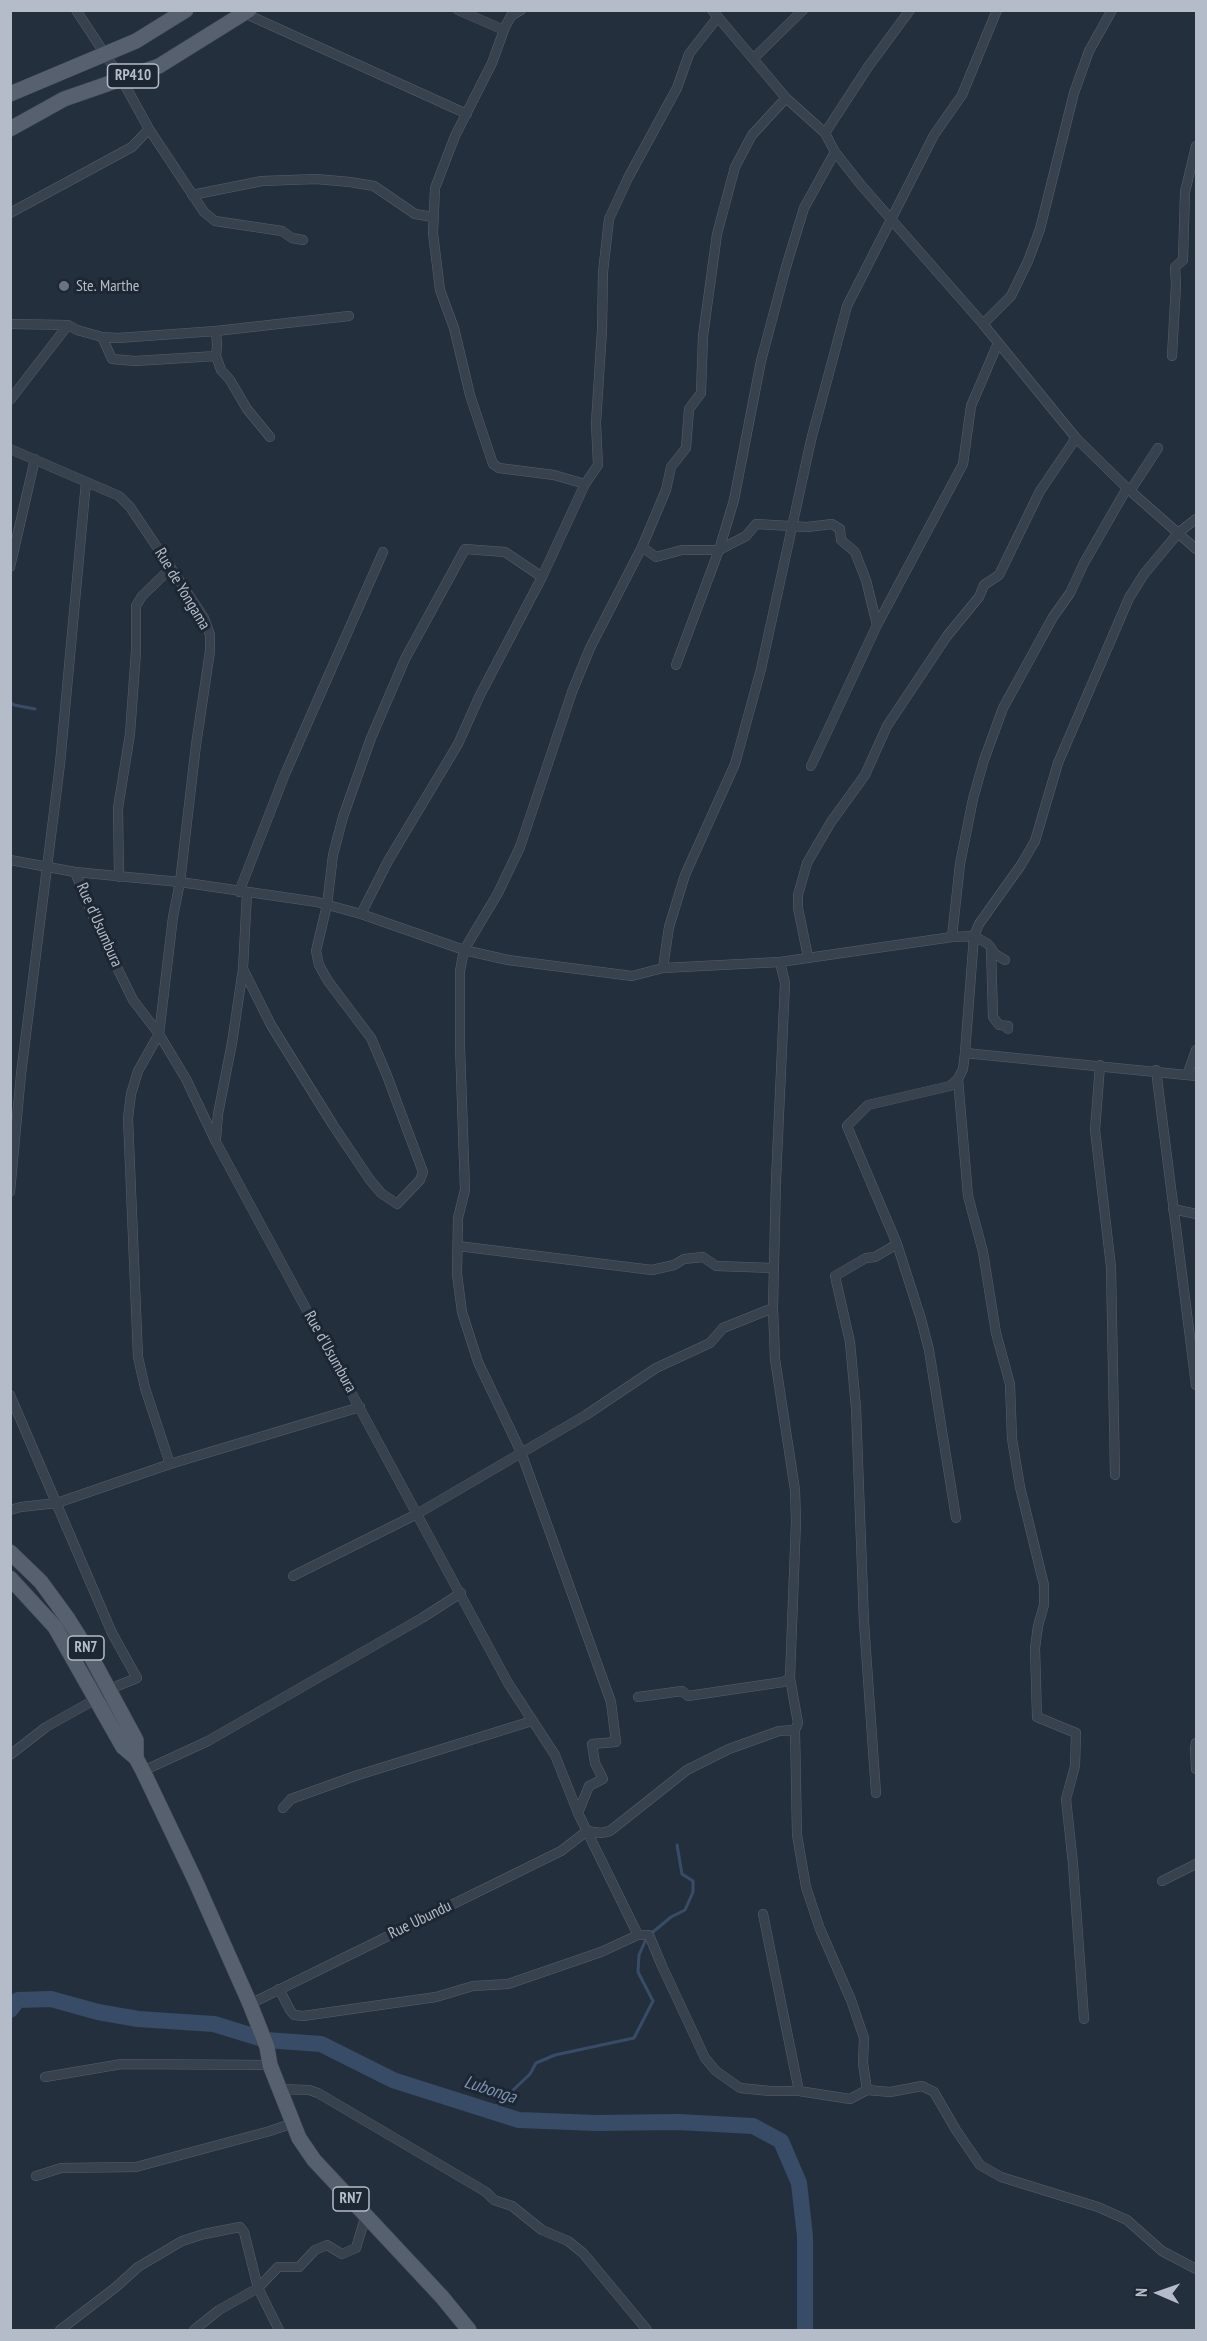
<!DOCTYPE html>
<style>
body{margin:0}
#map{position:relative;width:1207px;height:2341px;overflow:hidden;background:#242f3e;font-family:"PT Sans Narrow",sans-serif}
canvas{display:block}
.frame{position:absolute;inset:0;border:12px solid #b4bcc9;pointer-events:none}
.north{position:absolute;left:1129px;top:2263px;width:60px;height:60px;-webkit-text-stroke:4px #1d2633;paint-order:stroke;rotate:272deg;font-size:16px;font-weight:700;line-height:24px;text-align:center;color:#b4bcc9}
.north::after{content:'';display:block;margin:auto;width:21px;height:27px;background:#b4bcc9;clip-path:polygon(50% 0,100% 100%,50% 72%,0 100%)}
</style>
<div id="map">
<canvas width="1207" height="2341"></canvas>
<div class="frame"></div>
<div class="north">N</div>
</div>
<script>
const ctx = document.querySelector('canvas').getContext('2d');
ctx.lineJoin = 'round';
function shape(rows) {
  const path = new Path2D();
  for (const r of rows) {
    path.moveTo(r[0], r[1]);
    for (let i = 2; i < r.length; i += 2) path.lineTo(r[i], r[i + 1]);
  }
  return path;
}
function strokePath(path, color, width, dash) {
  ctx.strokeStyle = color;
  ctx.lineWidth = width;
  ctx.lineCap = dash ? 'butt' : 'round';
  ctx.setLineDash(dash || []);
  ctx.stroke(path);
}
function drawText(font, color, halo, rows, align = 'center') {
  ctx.font = font + ' "PT Sans Narrow",sans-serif';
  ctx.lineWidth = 6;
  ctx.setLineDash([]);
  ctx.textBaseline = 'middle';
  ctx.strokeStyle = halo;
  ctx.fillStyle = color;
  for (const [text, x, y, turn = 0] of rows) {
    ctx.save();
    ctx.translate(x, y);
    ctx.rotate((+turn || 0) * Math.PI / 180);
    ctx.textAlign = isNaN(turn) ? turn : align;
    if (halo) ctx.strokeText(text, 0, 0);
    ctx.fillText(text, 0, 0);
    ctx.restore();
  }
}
strokePath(shape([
 [10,702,14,705,35,709],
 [490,2112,530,2074,536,2063,555,2055,634,2038,653,2001,638,1972,639,1955,647,1937,671,1917,685,1910,693,1892,693,1881,682,1874,677,1845]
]), '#394c67', 3);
strokePath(shape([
 [10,2010,18,2000,51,1999,98,2012,138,2019,214,2024,266,2040,321,2044,393,2080,519,2120,596,2123,678,2122,753,2126,781,2141,799,2183,805,2236,805,2330]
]), '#394c67', 16);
const street = shape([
 [76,10,122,80,149,129,204,212,215,221,282,231,292,238,303,240],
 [458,10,504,30],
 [521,10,511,16,505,27,492,63,455,136,435,188,433,233,440,290,454,328,470,395,493,464,499,468,554,475,585,484],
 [712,10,786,98,825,133,835,152,861,185,983,324,1076,438,1127,488,1196,549],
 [246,14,467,114],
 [754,58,803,10],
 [825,133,868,67,910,10],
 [192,195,262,181,316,179,350,182,374,186,415,214,433,217],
 [10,213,132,147,149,129],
 [10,324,68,325,77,330,102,337,118,338,216,331],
 [983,324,1011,296,1028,261,1040,229,1074,93,1089,51,1112,10],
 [102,337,112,359,135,361,216,356],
 [1172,356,1176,285,1175,267,1183,260,1185,192,1196,146],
 [10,400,68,325],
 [270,437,247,409,230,380,221,370,216,356,217,346,216,331,349,316],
 [10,449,119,496,130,507,171,568,204,618,210,635,210,651,196,745,180,882,173,917,159,1034,138,1071,131,1094,128,1118,138,1357,145,1388,170,1464],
 [1130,491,1158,448],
 [642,547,656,557,682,550,719,550,746,536,756,524,807,527,832,524,840,529,841,540,855,552,866,580,877,625],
 [10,567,35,459],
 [676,665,719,550,734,500,761,361,786,267,804,208,835,152],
 [811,766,877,625,963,464,971,406,998,343],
 [10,860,75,872,180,882,317,902,361,914,464,950,508,960,632,976,663,968,780,962,952,937,974,936,965,1053,963,1069,958,1079,950,1086,868,1105,847,1126,897,1244,921,1319,929,1350,956,1518],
 [75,872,99,931,133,1000,159,1034,186,1079,216,1142,508,1683,555,1755,578,1813,638,1935],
 [119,877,118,808,130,734,136,651,136,606,142,596,171,568],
 [239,892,285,774,383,552],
 [361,914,388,861,458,744,480,695,542,577,585,484,598,465,596,423,602,330,603,272,609,219,628,178,677,88,689,54,717,18],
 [952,937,960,864,973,799,984,760,1003,708,1053,617,1070,593,1084,563,1127,488],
 [991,948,993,1017,999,1025,1008,1026,1008,1029],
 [808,957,798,908,798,895,807,863,831,822,865,775,887,726,947,636,979,597,984,585,999,575,1040,491,1076,438],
 [1005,960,995,954,988,944,974,936,979,924,1021,865,1035,841,1058,763,1129,598,1144,574,1179,532,1196,519],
 [780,962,785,983,776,1180,773,1308,775,1359,795,1490,796,1521,790,1678,798,1723,795,1730,797,1835,806,1887,820,1929,851,2000,864,2038,863,2063,867,2090],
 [663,968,669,927,685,875,735,764,761,669,811,440,847,306,934,135,962,95,997,10],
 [243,969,271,1025,333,1125,370,1180,381,1193,397,1204,420,1180,423,1172,386,1073,371,1038,328,981,319,965,316,951,327,905,333,855,343,817,371,738,405,659,465,549,505,552,542,577],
 [965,1053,1196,1076],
 [1100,1065,1095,1130,1111,1267,1115,1475],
 [1156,1070,1196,1385],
 [1188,1073,1196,1050],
 [958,1079,968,1196,983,1252,996,1333,1010,1384,1012,1439,1020,1487,1044,1585,1044,1605,1038,1626,1035,1648,1037,1717,1076,1733,1075,1766,1066,1799,1073,1864,1084,2019],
 [216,1139,218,1114,232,1043,243,969,247,893],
 [10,1192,21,1074,60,764,86,482],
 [1173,1209,1196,1214],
 [458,1246,652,1270,674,1265,684,1259,703,1257,716,1266,773,1268],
 [10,1395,112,1633,137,1678,107,1690,96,1699,46,1727,10,1755],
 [10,1510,21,1507,57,1503,170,1464,360,1407],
 [293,1576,417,1514,586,1415,656,1368,710,1343,723,1328,773,1308],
 [638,1697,682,1691,688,1696,783,1682,790,1678],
 [1196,1743,1195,1748,1196,1769],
 [143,1771,208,1741,422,1618,461,1593],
 [876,1793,864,1622,856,1408,850,1342,835,1276,866,1258,875,1257,897,1244],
 [283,1808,291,1799,355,1776,532,1721],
 [578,1813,589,1786,603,1779,595,1763,592,1744,616,1742,611,1702,521,1452,478,1362,462,1312,457,1274,458,1218,465,1190,460,1046,460,971,464,950,498,893,520,847,572,692,590,648,642,547,666,490,671,467,686,448,689,409,701,393,703,336,717,234,735,167,752,135,786,98],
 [587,1831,601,1833,610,1831,687,1770,729,1749,779,1731,795,1730],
 [1162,1881,1196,1864],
 [763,1914,799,2091],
 [279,1989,290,2010,294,2015,303,2016,436,1997,473,1986,508,1984,601,1952,638,1935,649,1935,662,1966,705,2058,716,2071,740,2088,770,2091,799,2091,850,2099,867,2090,890,2092,922,2086,934,2092,956,2130,980,2165,1001,2177,1098,2207,1127,2220,1162,2251,1196,2269],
 [250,2004,561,1851,587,1831],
 [45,2077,122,2064,270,2065],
 [279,2089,309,2090,318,2093,486,2192,494,2200,512,2206,542,2230,568,2241,583,2253,647,2330],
 [36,2176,61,2168,136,2167,270,2131,293,2123],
 [60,2330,116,2287,138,2267,182,2241,204,2234,240,2227,244,2232,258,2288,279,2330],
 [194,2330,219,2310,258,2288,278,2267,299,2267,315,2250,327,2245,342,2254,356,2248,366,2215]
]);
const primary = shape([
 [10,94,136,41,186,10],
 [10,129,64,99,159,66,249,10],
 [10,1552,41,1582,68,1619,88,1651,136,1740,136,1758],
 [10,1578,55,1627,123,1747,136,1758,143,1771,195,1880,250,2004,267,2047,270,2065,299,2138,314,2160,442,2297,469,2330]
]);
strokePath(street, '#565f6c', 10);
strokePath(primary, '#414a57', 16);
strokePath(street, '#38414e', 9);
strokePath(primary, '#56606e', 15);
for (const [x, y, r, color] of [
 [64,286,6,"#6b7280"]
]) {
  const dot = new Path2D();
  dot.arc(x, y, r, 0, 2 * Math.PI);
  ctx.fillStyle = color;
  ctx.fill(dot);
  strokePath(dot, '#1d2633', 2);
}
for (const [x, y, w] of [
 [133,76,51],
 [86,1648,36],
 [351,2199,36]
]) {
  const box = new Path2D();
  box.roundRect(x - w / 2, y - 12, w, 24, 4.5);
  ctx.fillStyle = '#1d2633';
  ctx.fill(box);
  strokePath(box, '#b4bcc9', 1.5);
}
drawText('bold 15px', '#b4bcc9', null, [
 ["RP410",133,76],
 ["RN7",86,1648],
 ["RN7",351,2199]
]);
drawText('16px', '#b4bcc9', '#1d2633', [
 ["Ste. Marthe",76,286]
], 'left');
drawText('16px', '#b4bcc9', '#1d2633', [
 ["Rue de Yongama",182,589,59],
 ["Rue d'Usumbura",99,925,66],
 ["Rue d'Usumbura",330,1352,61],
 ["Rue Ubundu",420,1920,-26]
]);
drawText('italic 18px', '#7c92b1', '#1d2633', [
 ["Lubonga",490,2090,18]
]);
</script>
